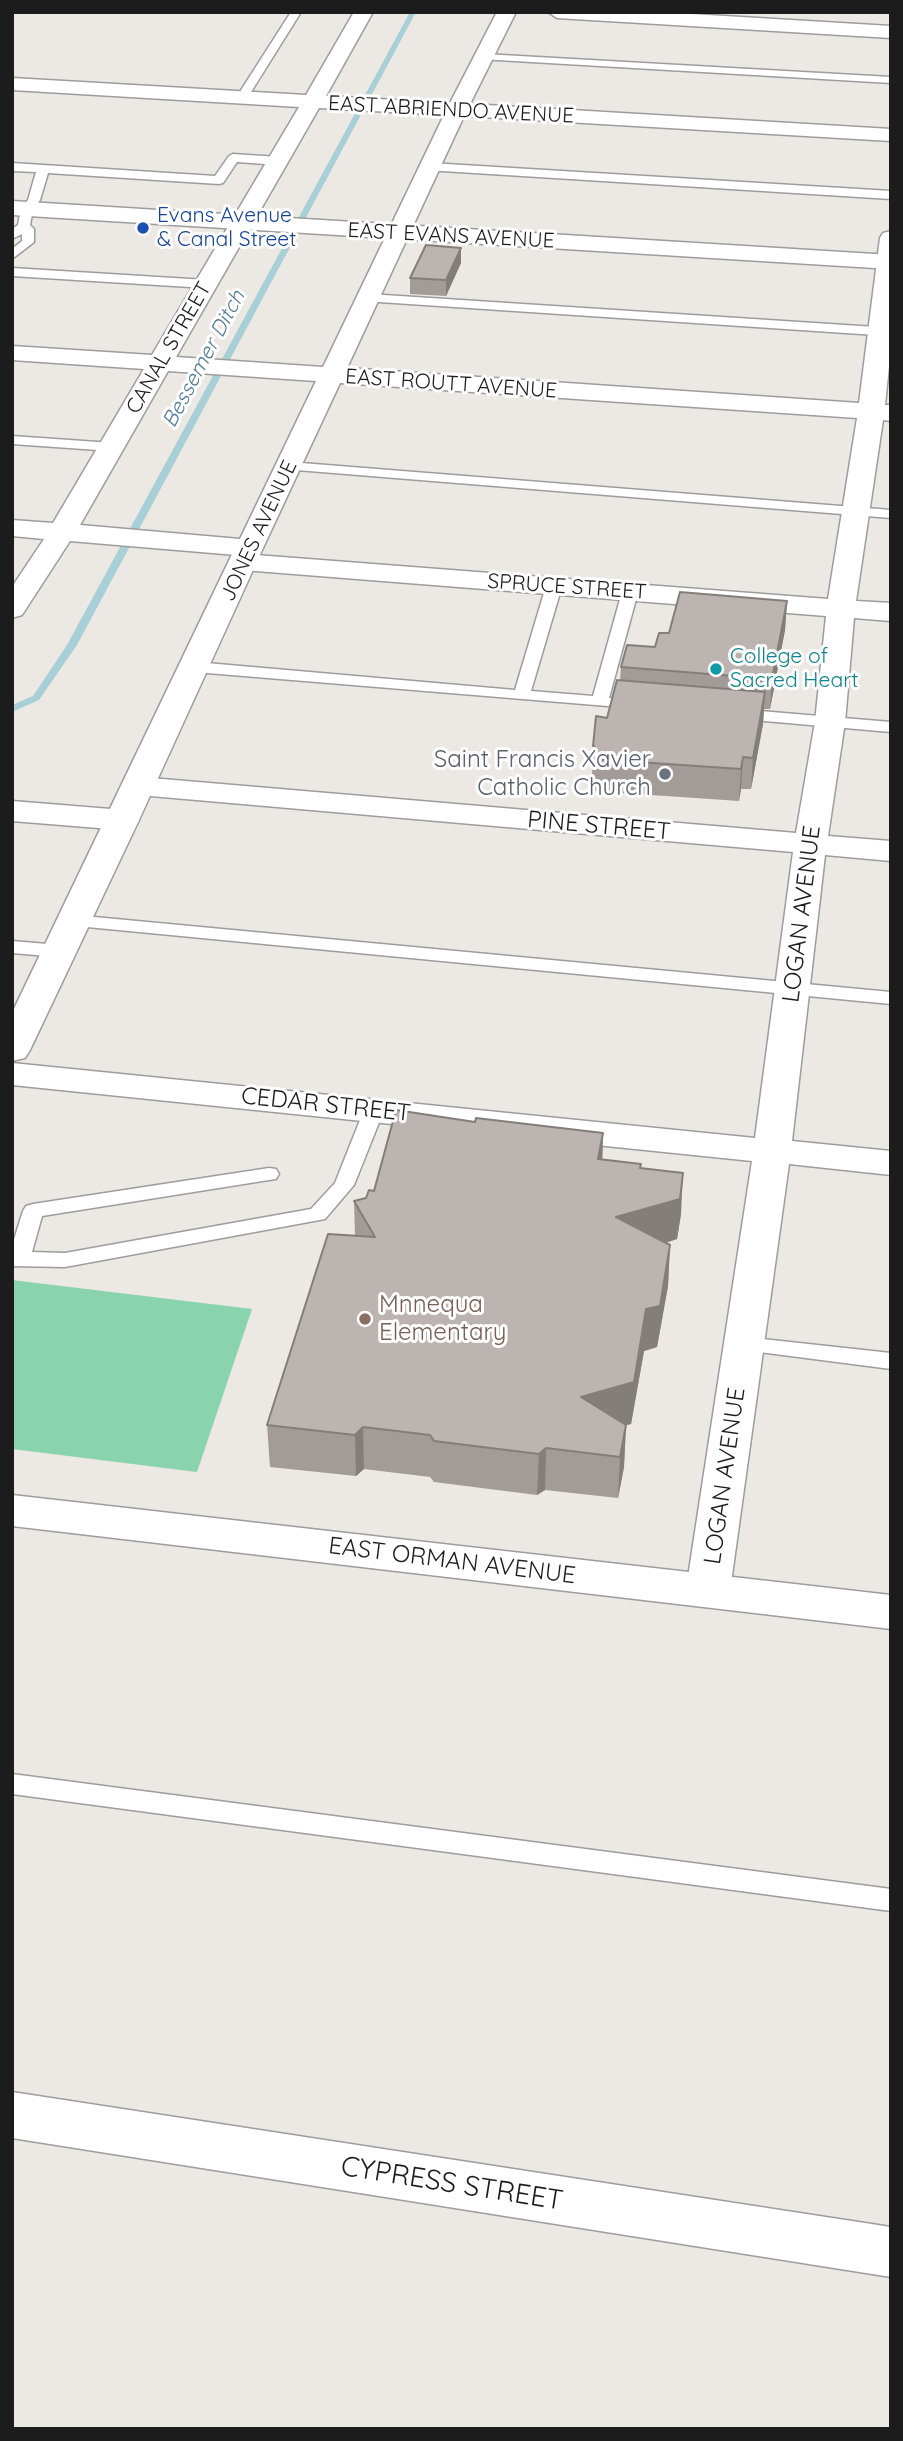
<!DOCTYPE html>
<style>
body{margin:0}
#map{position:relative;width:903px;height:2441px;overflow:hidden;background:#ece8e3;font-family:Quicksand,sans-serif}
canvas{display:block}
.frame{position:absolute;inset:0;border:14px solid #1c1c1c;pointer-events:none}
</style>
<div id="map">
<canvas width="903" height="2441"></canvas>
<div class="frame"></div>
</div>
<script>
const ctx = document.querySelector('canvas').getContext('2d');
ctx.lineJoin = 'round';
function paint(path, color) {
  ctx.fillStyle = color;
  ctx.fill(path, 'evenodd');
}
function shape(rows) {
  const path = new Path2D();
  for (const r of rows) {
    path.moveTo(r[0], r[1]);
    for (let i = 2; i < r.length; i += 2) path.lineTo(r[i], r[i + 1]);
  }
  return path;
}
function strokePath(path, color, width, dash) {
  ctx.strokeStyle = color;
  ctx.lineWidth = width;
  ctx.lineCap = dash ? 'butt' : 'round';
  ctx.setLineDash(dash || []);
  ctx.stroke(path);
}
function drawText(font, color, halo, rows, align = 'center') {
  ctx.font = font + ' Quicksand,sans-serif';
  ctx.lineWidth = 6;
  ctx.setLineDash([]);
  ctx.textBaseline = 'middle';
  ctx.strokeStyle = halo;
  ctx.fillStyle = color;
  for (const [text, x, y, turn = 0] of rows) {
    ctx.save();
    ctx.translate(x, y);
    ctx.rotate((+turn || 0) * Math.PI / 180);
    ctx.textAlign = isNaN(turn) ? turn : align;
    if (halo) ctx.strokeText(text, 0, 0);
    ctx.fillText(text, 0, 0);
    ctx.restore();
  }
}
paint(shape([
 [12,1280,252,1309,197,1472,12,1449]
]), '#89d3af');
paint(shape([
 [410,12,416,12,77,645,39,700,12,712,12,705,33,696,67,645,410,12]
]), '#a8cfd5');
const service = shape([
 [291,12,301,12,246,100,238,100,236,98,291,12],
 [484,54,891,77,891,83,480,59,480,55,484,54],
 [233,154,279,157,285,161,279,165,237,162,223,183,219,184,48,173,40,200,33,209,30,225,34,229,34,242,12,259,12,249,22,241,22,234,12,239,12,229,18,225,21,209,28,200,36,172,12,171,12,163,215,176,229,156,233,154],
 [430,163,891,191,891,199,426,170,424,167,430,163],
 [12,268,206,280,212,284,206,288,12,276,12,268],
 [369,294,891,328,891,336,364,301,364,295,369,294],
 [12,436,112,443,119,447,112,451,12,444,12,436],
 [289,462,891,510,891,518,284,469,282,466,289,462],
 [554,581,562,586,531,691,593,696,622,592,630,587,638,592,609,698,644,701,646,705,644,709,195,672,187,667,195,662,515,690,546,586,554,581],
 [736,709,891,722,891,732,730,718,728,714,736,709],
 [73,915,891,992,891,1004,66,925,64,921,66,917,73,915],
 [12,941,59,945,68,951,59,957,12,953,12,941],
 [374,1104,381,1106,384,1110,354,1185,325,1219,65,1267,12,1266,12,1246,23,1211,26,1206,33,1204,269,1168,276,1169,279,1174,276,1179,269,1180,42,1216,32,1252,65,1253,311,1209,335,1183,364,1110,367,1106,374,1104],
 [744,1337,891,1353,891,1369,736,1349,733,1344,736,1339,744,1337],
 [12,1774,891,1889,891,1911,12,1794,12,1774]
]);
const minor = shape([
 [354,12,373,12,326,96,450,103,497,12,516,12,470,104,891,129,891,141,464,116,347,368,859,403,880,238,883,233,891,231,891,347,885,405,891,405,891,421,883,420,856,601,891,603,891,621,854,618,845,722,828,836,891,841,891,861,825,855,792,1141,891,1151,891,1175,789,1164,730,1590,724,1602,708,1606,692,1602,686,1590,752,1161,12,1085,12,1063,755,1138,793,852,139,795,128,793,123,786,128,779,139,777,796,833,815,722,826,616,243,570,233,568,229,562,236,555,70,541,22,615,12,618,12,587,44,539,12,536,12,520,53,523,144,369,12,360,12,346,152,355,299,107,12,90,12,78,306,95,354,12],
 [319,108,444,115,323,367,176,357,319,108],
 [168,371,316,381,240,539,80,525,168,371],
 [340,383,857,418,828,599,256,555,263,548,340,383],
 [548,12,658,12,891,26,891,38,557,18,548,12],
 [12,801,123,810,134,813,139,820,134,827,123,830,12,821,12,801],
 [12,2092,891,2227,891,2277,12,2138,12,2092]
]);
const tertiary = shape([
 [12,201,891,255,891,269,12,215,12,201],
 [249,540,259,542,263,548,139,820,30,1050,25,1058,12,1061,12,1013,235,548,239,542,249,540],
 [12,1495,891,1595,891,1629,12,1526,12,1495]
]);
strokePath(service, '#9d9d9d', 3);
strokePath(minor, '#9d9d9d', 3);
strokePath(tertiary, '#9d9d9d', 3);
paint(service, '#fff');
paint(minor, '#fff');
paint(tertiary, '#fff');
paint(shape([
 [461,263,446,296,410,294,410,278],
 [787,601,785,630,770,709,764,709,763,724,751,789,741,789,739,801,593,791,593,779,592,778,593,746,607,718,620,680,621,667,655,647,669,633],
 [475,1122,603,1133,602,1159,641,1164,641,1168,681,1214,677,1239,666,1243,670,1245,668,1286,657,1347,644,1351,631,1424,626,1425,624,1467,618,1498,545,1490,537,1495,434,1482,430,1477,364,1469,356,1476,270,1467,267,1425,355,1236,354,1201,366,1198,374,1191]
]), '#a29b97');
paint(shape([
 [461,248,461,263,446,296,446,280],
 [787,601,785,630,770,709,772,679],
 [765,692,763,724,751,789,753,758],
 [743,757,741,789,739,801,741,769],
 [603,1133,602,1174,598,1159],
 [683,1173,681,1214,677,1239,614,1258,616,1217],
 [670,1245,668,1286,657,1347,644,1351,631,1424,626,1425,624,1467,618,1498,620,1457,581,1397,646,1309],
 [363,1427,364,1469,356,1476,355,1435],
 [546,1448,545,1490,537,1495,539,1454]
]), '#847e7b');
const building = shape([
 [426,245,461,248,446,280,410,278,426,245],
 [680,592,787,601,772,679,621,667,627,645,655,647,659,633,669,633,680,592],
 [617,680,765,692,753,758,743,757,741,769,594,759,597,749,593,746,596,716,607,718,617,680],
 [396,1110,475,1122,476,1118,603,1133,598,1159,641,1164,640,1168,683,1173,680,1199,616,1217,670,1245,660,1306,646,1309,634,1382,581,1397,626,1425,620,1457,546,1448,539,1454,434,1441,430,1435,363,1427,355,1435,267,1425,328,1234,375,1237,354,1201,366,1198,369,1190,374,1191,396,1110]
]);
paint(building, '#bcb4b0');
strokePath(building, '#847e7b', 2);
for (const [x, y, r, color] of [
 [143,228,7,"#1a4fb4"],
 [716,669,7,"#0f9aa8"],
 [665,774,7,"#6b7280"],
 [365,1319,7,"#8d6e63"]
]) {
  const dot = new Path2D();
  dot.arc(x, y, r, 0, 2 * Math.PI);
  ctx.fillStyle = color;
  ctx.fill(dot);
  strokePath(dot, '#fff', 2.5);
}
drawText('21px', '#1c1c1c', '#fff', [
 ["EAST ABRIENDO AVENUE",451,110,3],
 ["EAST EVANS AVENUE",451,236,3],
 ["CANAL STREET",169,348,-60],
 ["EAST ROUTT AVENUE",451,384,4],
 ["JONES AVENUE",259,531,-65],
 ["SPRUCE STREET",567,587,4]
]);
drawText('21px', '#164399', '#fff', [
 ["Evans Avenue",157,216],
 ["& Canal Street",157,240]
], 'left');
drawText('italic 21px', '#517b99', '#fff', [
 ["Bessemer Ditch",204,359,-62]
]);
drawText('21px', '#0d838f', '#fff', [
 ["College of",730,657],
 ["Sacred Heart",730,681]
], 'left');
drawText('24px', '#5b616d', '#fff', [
 ["Saint Francis Xavier",651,760],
 ["Catholic Church",651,788]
], 'right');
drawText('24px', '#1c1c1c', '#fff', [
 ["PINE STREET",599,826,5],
 ["LOGAN AVENUE",802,914,-83],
 ["CEDAR STREET",326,1105,6],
 ["LOGAN AVENUE",725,1476,-82],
 ["EAST ORMAN AVENUE",452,1561,7]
]);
drawText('24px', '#785e54', '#fff', [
 ["Mnnequa",379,1305],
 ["Elementary",379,1333]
], 'left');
drawText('28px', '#1c1c1c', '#fff', [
 ["CYPRESS STREET",452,2184,9]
]);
</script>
